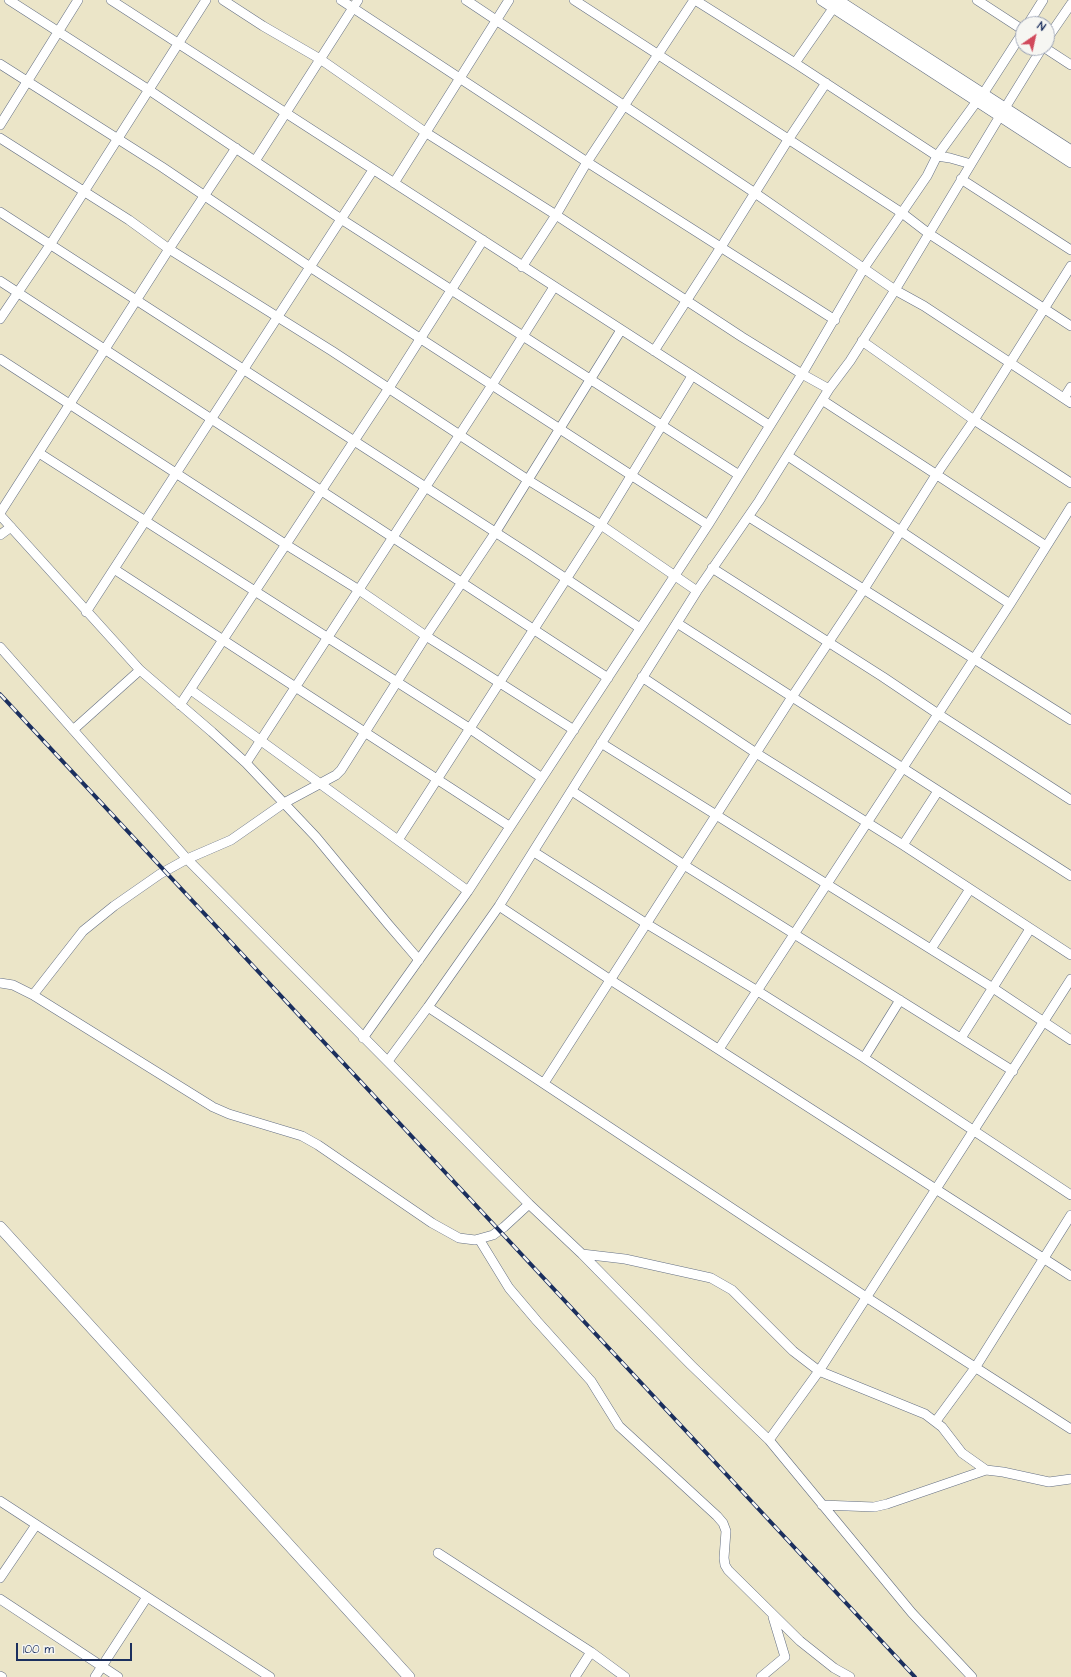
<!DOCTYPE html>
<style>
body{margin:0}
#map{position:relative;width:1071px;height:1677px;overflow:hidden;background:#ebe5c8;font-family:"Architects Daughter",sans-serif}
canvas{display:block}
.north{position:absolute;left:1015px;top:16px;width:40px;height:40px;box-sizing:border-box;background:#f6f6f2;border:1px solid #9ea6b7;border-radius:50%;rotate:34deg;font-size:11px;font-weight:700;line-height:16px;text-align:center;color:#1b2f5e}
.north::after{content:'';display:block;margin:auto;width:14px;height:18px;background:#d1495b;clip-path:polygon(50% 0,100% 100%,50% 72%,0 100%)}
.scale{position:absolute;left:16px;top:1643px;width:116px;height:18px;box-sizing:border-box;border:2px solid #1b2f5e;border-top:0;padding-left:5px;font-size:12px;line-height:14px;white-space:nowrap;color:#1b2f5e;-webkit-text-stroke:3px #f6f6f2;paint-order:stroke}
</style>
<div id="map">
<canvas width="1071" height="1677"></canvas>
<div class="north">N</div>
<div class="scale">100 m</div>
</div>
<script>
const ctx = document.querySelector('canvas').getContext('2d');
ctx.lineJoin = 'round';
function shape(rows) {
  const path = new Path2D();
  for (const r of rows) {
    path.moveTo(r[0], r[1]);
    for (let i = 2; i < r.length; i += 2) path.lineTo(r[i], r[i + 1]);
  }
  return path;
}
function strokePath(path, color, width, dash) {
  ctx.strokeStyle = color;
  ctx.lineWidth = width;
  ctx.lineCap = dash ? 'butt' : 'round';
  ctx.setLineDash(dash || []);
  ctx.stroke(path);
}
const minor = shape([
 [9,0,149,90,341,219,739,475],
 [111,0,769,425],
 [223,0,263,26,320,59,425,132,556,215,742,337,802,374,829,389],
 [341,0,587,162,835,320],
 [466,0,755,193,895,290,924,306,1071,403],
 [574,0,902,213,928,233,1071,326],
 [695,0,795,63,937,156,950,158,971,164],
 [977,0,1023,30],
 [1028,24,1043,0],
 [1047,39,1071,4],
 [1045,48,1071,65],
 [795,63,834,7],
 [0,64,162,167,310,267,708,525],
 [983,94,1023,32],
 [1005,108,1042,48],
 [0,125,78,0],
 [0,138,129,220,169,249,332,351,528,480,601,525,697,591],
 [255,161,358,0],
 [961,179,1071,250],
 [394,183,509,0],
 [0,212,529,554,640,628],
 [522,267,556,215,587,162,694,0],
 [0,281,608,678],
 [0,319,50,245,206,0],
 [862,341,974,420,1071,483],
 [654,351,721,247,788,140,826,83],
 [0,359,285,544,359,590,426,636,574,730],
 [1064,398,1071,387],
 [822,400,1046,546],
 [39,453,469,728,542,778],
 [788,456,1010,604],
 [0,513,169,249,236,148],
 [0,515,140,670,212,732,246,763,316,837,388,924,419,960],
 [749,517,1071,720],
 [0,535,11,527],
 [712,568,883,677,938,714,1071,800],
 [114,569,509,826],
 [86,612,373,170],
 [677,623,1071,876],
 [0,647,187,859,529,1204,582,1254,691,1365,769,1440,912,1613,972,1677],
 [642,677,756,753,903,845,1071,955],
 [191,690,468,891],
 [180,705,389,388,483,240],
 [73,730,140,670],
 [601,743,993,988,1071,1040],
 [246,763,492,385,554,287],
 [572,791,684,865,1013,1071],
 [398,840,601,525,692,376],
 [903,845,938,791],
 [534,852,647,924,756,990,864,1058,1071,1195],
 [499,906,609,979,1071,1276],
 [931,949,970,889],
 [0,983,13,985,33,995,213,1107,229,1114,302,1136,318,1145,432,1223,459,1238,475,1240,493,1235,504,1227,529,1204],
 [33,995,83,931,114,906,160,874,187,859,231,840,284,803,336,775,341,770,426,636,495,533,621,330],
 [428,1007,866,1297,1071,1429],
 [363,1038,468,891,542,778,708,525,802,374,864,268,927,176,937,156,977,101],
 [961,1038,1030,929],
 [719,1049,1010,604,1071,507],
 [864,1058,900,1000],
 [388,1061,428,1007,499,906,697,591,759,501,829,389,850,361,895,290,1000,116],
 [544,1083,792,697,864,589,936,475,974,420,1071,266],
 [479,1239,509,1288,537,1321,591,1381,619,1426,717,1516,723,1523,726,1531,724,1558,725,1565,728,1570,800,1641,834,1668,850,1677],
 [582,1254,625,1259,711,1278,732,1290,793,1351,819,1371,925,1414,942,1427,962,1453,986,1470],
 [936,1421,975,1368,1071,1215],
 [769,1440,819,1371,1071,979],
 [0,1501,270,1677],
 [822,1505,874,1507,887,1504,986,1470,1003,1472,1049,1482,1071,1479],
 [438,1553,591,1652,625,1677],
 [0,1578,36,1525],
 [0,1599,118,1677],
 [0,1676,2,1677],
 [95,1677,147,1597],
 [575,1677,591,1652],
 [761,1677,785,1657,773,1617]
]);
const tertiary = shape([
 [822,0,1071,162],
 [837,0,1071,151],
 [0,1227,409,1677]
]);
strokePath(minor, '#646f83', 10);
strokePath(tertiary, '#646f83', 12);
strokePath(minor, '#fff', 9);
strokePath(tertiary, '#fff', 11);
const rail = shape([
 [0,694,915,1677]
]);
strokePath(rail, '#1b2f5e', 4);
strokePath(rail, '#f6f6f2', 2.5, [8]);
</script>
